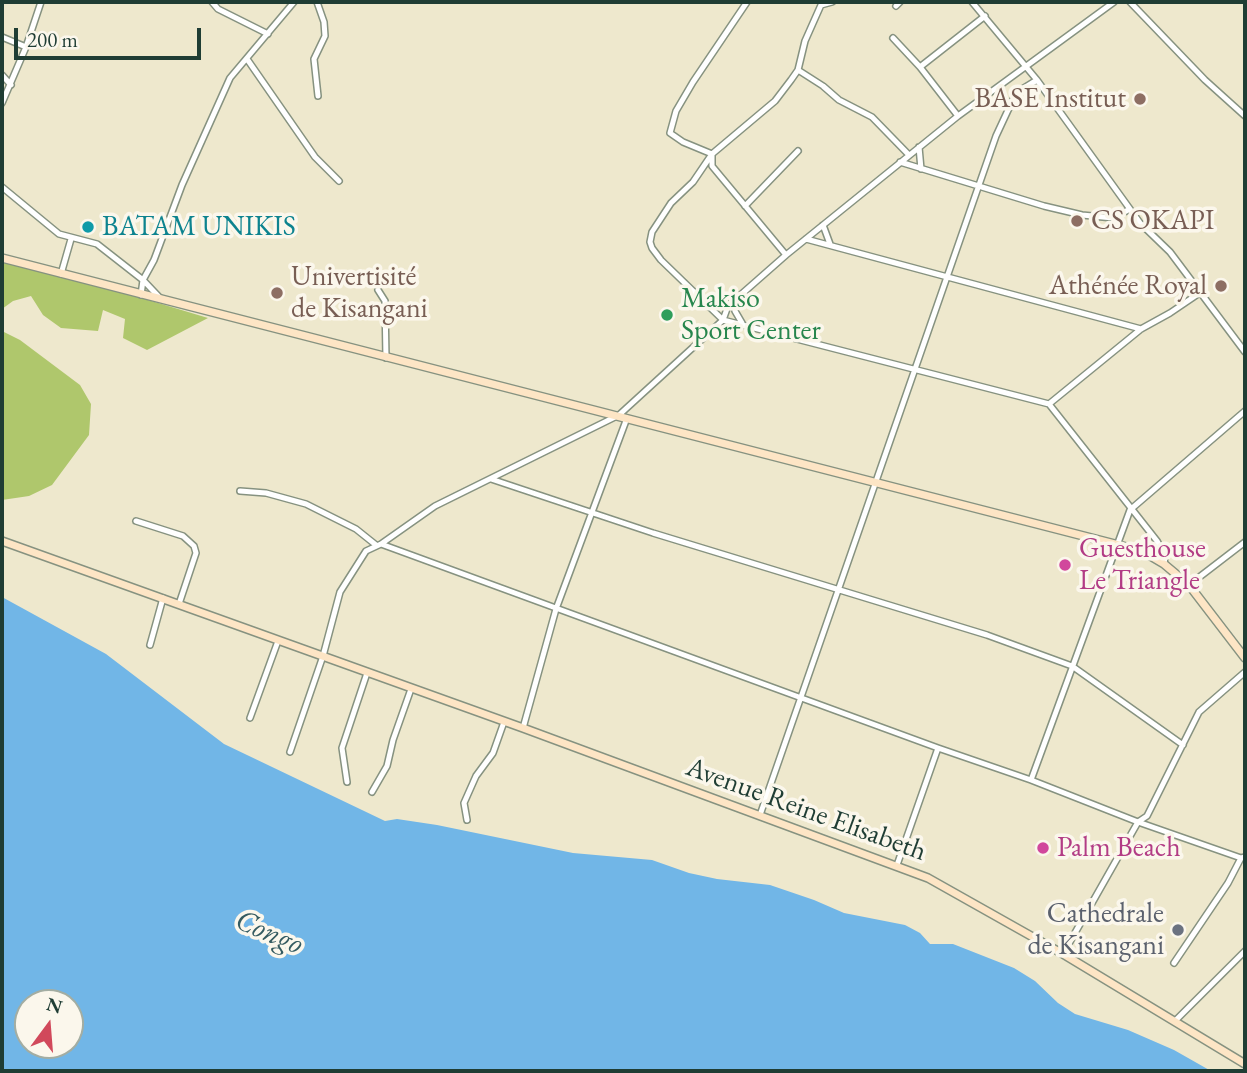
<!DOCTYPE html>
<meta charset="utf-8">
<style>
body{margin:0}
#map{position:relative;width:1247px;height:1073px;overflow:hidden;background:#eee8cd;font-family:"EB Garamond",serif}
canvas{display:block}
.frame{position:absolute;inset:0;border:4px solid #1f3d34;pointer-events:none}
.north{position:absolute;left:14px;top:989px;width:70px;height:70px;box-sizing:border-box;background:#fbf7ec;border:2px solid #a3ada2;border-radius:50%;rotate:16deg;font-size:19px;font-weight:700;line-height:28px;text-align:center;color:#1f3d34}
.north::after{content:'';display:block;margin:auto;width:24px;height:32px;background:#d1495b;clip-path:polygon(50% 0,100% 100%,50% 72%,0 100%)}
.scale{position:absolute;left:14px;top:28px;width:187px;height:32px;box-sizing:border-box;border:4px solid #1f3d34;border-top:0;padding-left:9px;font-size:21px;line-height:24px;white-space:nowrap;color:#1f3d34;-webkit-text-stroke:5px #fbf7ec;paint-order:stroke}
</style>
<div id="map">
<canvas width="1247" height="1073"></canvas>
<div class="frame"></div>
<div class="north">N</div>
<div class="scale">200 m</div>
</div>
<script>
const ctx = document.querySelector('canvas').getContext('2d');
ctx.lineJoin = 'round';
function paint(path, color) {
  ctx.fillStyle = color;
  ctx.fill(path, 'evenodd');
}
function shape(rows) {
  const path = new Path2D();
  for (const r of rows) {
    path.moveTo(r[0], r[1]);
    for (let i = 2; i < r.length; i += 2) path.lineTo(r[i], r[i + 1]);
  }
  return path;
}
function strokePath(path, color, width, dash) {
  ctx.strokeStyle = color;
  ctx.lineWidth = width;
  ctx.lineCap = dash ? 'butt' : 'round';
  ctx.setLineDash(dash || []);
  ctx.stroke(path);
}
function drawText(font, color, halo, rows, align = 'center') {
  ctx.font = font + ' "EB Garamond",serif';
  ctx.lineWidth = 7;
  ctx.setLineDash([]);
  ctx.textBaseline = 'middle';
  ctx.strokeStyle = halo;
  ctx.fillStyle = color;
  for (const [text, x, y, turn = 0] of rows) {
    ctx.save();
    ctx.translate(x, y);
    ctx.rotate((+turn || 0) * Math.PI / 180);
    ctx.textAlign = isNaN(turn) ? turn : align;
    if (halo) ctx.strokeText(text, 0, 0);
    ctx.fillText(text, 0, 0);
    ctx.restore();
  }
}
paint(shape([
 [2,256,208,318,147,350,123,338,125,319,103,310,98,331,61,328,43,315,31,296,13,301,2,309],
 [2,331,20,340,80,385,91,404,89,435,52,485,29,496,2,500]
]), '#afc76c');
paint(shape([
 [2,597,106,654,224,744,385,821,397,819,437,825,573,853,652,860,689,873,717,879,770,885,814,900,844,913,905,925,920,933,930,944,953,944,1014,968,1035,981,1058,1003,1075,1014,1128,1030,1174,1050,1211,1071,2,1071],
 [28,1003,70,1003,70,1045,28,1045]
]), '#71b6e7');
const street = shape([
 [212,2,218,9,268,34],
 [317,2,324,22,325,36,314,59,318,96],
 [832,2,821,5,805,41,798,70,791,80,775,101,712,154,693,182,671,203,652,232,650,242,652,248,661,260,723,320,1049,404,1157,541,1165,556,1164,564],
 [972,2,1037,80,1140,223,1170,252,1245,352],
 [1130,2,1205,80,1245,116],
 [896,6,900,2],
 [2,37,26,47],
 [893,38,920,67,958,116],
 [247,59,315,157,339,181],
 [920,67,985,16],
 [798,70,823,86,839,100,872,117,909,155],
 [2,75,11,85],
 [2,103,26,47,41,2],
 [919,147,921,169],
 [712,154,683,142,670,133,676,111,693,82,747,2],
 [712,155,712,166,786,255],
 [900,162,1044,206,1082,215,1113,218,1130,209],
 [2,187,59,234,97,244,143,280,160,298],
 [745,206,798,151],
 [823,225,830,244],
 [806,239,1141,329],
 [61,274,71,239],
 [378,290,385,301,386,358],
 [141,295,143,280,154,260,182,185,230,78,294,2],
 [734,301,735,311,742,323],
 [1049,404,1141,329,1170,313,1201,292],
 [491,479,653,533,987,635,1072,666,1183,745],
 [240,491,266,493,306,504,356,529,376,545],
 [136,521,183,536,194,546,196,553,179,604],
 [381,544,938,748,1031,780,1138,822,1241,858,1245,857],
 [1189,585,1245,542],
 [150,645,163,598],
 [250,718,278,641],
 [523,728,556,609,627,418],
 [290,752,323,656,340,592,366,551,381,544,435,506,619,415,723,320,728,306,786,255,958,116,1114,2],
 [1031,780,1130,510,1245,411],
 [347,782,342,748,367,673],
 [372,792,387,766,393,740,411,689],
 [760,815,996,136,1016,93,1037,80],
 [467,820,464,803,476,776,493,753,504,722],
 [897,865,938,748],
 [1063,954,1138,822,1147,816,1199,712,1245,672],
 [1174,963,1228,883,1241,858],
 [1175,1021,1245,951]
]);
const secondary = shape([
 [2,258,1142,551,1164,564,1189,585,1245,658],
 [2,541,523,728,928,878,1063,954,1245,1064]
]);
strokePath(street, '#869280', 8);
strokePath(secondary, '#869280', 10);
strokePath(street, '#fff', 5);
strokePath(secondary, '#fde5c5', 7);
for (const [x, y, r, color] of [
 [1140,99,7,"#8d6e63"],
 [1077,221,7,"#8d6e63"],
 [88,227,7,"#0f9aa8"],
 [1221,286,7,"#8d6e63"],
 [277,293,7,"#8d6e63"],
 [667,315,7,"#2e9e5b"],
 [1065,565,7,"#d1479c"],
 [1043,848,7,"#d1479c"],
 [1178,930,7,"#6b7280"]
]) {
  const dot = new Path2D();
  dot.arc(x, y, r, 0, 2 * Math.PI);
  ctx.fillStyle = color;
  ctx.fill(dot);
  strokePath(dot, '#fbf7ec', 2.5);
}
drawText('28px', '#785e54', '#fbf7ec', [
 ["BASE Institut",1126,99],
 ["CS OKAPI",1091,221,"left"],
 ["Univertisité",291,277,"left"],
 ["de Kisangani",291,309,"left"],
 ["Athénée Royal",1207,286]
], 'right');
drawText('28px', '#0d838f', '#fbf7ec', [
 ["BATAM UNIKIS",102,227]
], 'left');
drawText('28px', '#27864d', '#fbf7ec', [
 ["Makiso",681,299],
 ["Sport Center",681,331]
], 'left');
drawText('28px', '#b23c85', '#fbf7ec', [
 ["Guesthouse",1079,549],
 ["Le Triangle",1079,581],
 ["Palm Beach",1057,848]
], 'left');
drawText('28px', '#1f3d34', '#fbf7ec', [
 ["Avenue Reine Elisabeth",806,810,20]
]);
drawText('28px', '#5b616d', '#fbf7ec', [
 ["Cathedrale",1164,914],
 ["de Kisangani",1164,946]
], 'right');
drawText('italic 30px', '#345b61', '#fbf7ec', [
 ["Congo",269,933,23]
]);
</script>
